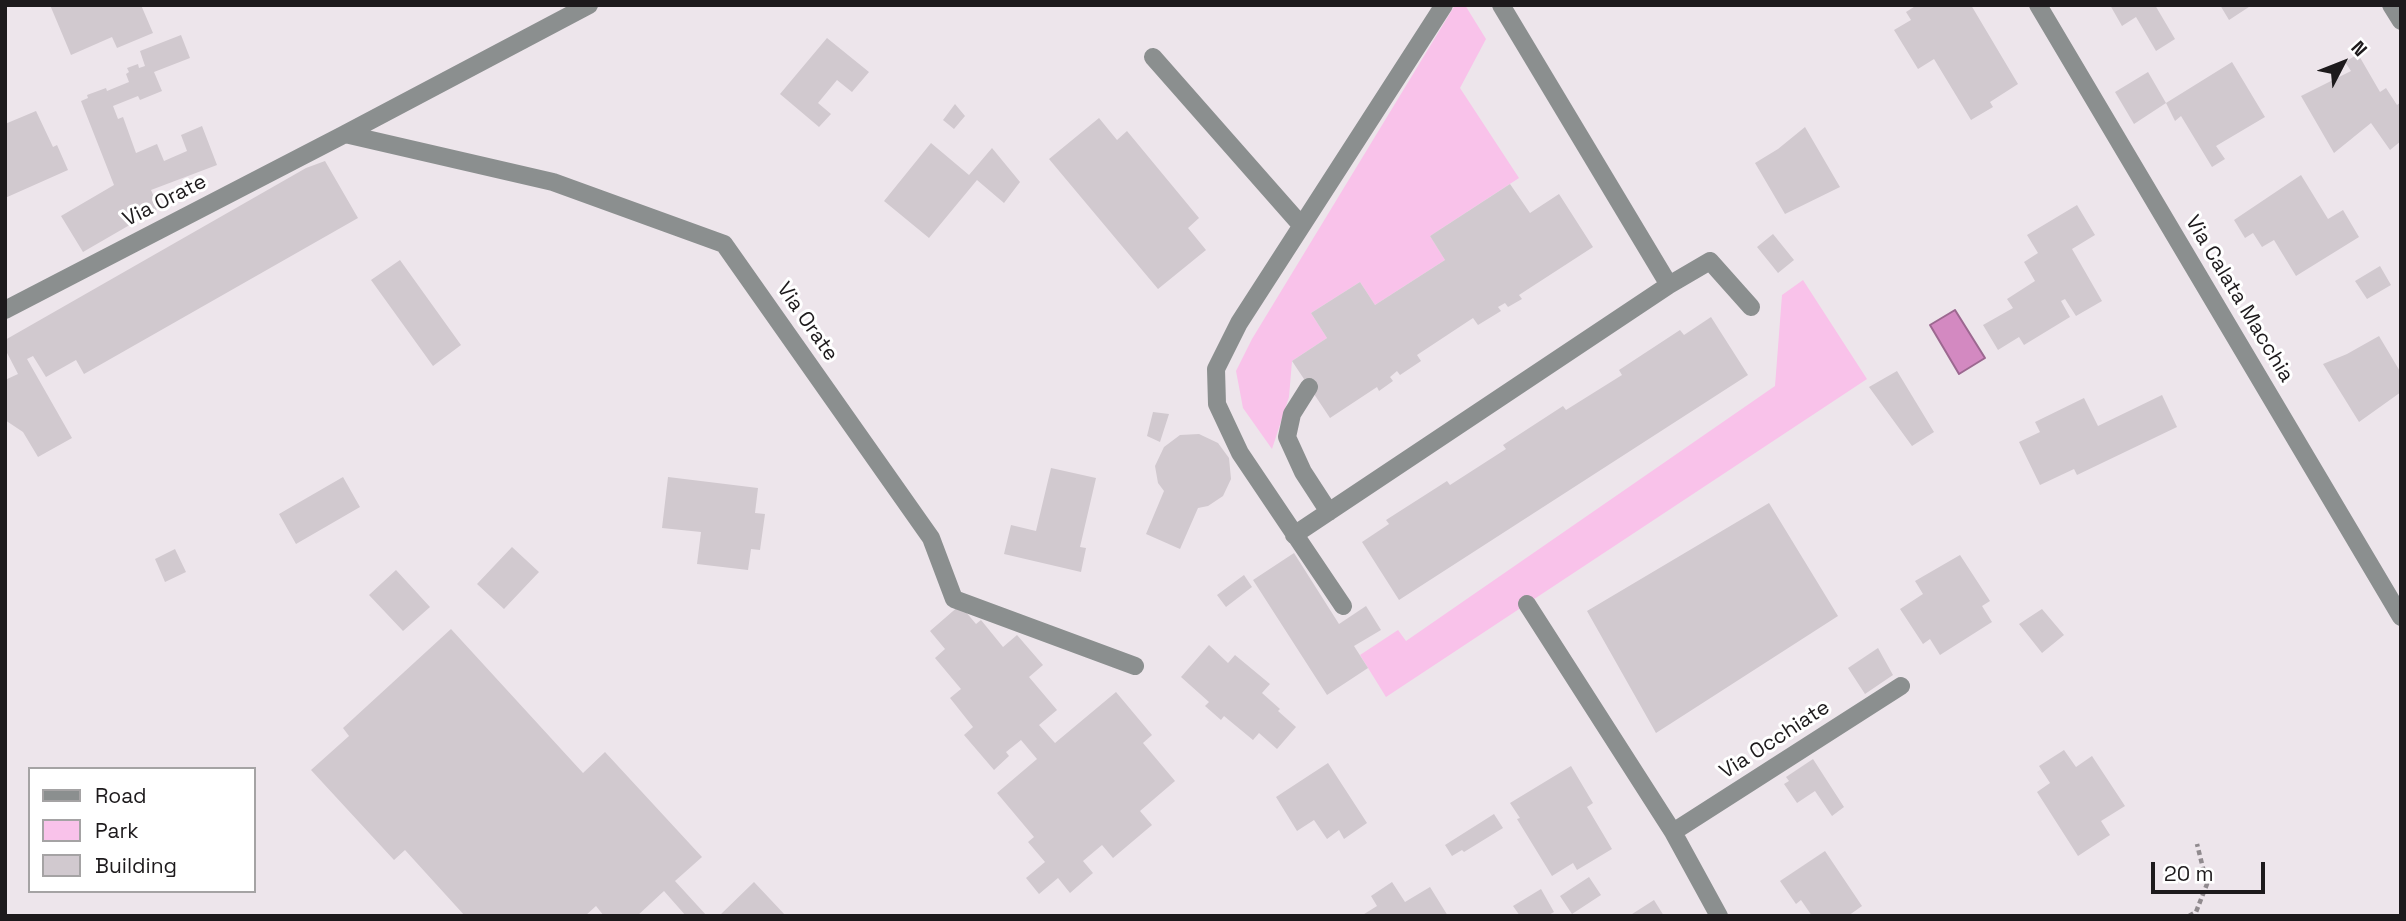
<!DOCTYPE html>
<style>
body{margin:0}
#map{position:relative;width:2406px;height:921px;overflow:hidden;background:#ede5eb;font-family:"Space Grotesk",sans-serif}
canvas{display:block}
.frame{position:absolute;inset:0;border:7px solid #1d1a1c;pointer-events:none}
.legend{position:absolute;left:28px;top:767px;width:228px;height:126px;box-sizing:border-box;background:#fff;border:2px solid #a5a3a4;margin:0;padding:9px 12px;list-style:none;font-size:21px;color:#1d1a1c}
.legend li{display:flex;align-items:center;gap:14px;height:35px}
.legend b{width:35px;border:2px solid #a5a3a4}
.north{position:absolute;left:2308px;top:28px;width:70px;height:70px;-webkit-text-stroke:5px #fff;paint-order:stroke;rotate:48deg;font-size:19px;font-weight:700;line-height:28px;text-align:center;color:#1d1a1c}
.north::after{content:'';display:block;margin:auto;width:24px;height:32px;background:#1d1a1c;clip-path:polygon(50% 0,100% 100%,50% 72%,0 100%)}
.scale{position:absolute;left:2151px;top:862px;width:114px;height:32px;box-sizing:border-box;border:4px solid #1d1a1c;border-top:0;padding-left:9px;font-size:21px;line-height:24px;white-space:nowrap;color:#1d1a1c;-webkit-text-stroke:5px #fff;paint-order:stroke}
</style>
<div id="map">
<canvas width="2406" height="921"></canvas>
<div class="frame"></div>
<ul class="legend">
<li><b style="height:9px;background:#8b8f8f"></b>Road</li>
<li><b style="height:19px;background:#f9c2ea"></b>Park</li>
<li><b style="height:19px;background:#d1c9cf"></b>Building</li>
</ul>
<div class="north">N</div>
<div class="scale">20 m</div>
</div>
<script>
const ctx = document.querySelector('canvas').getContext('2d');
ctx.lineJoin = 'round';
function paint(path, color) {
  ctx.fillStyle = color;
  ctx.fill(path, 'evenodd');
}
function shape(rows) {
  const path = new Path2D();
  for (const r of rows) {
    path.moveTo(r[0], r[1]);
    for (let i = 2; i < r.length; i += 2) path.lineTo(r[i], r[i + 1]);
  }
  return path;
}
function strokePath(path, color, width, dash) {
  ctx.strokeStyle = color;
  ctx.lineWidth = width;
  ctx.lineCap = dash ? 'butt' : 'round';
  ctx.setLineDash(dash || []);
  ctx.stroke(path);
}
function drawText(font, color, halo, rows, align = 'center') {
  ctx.font = font + ' "Space Grotesk",sans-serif';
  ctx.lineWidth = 6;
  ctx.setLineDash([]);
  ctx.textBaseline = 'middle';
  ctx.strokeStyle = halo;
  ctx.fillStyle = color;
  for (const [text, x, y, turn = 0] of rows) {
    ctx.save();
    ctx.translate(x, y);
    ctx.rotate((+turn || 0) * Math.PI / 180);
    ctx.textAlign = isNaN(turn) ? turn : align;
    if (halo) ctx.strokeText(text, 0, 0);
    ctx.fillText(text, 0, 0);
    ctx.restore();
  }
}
paint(shape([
 [1455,5,1465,5,1486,39,1460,88,1519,178,1430,236,1445,260,1375,305,1360,282,1311,313,1327,338,1292,361,1289,397,1272,449,1243,408,1236,371,1252,339],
 [1803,280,1867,379,1386,697,1360,655,1398,630,1406,641,1775,386,1782,295]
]), '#f9c2ea');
const water = shape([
 [1955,310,1985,358,1959,374,1930,325,1955,310]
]);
paint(water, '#d389c1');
strokePath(water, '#9c6890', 2);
paint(shape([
 [50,5,141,5,153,33,117,48,112,37,71,55],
 [1917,5,1971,5,2018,84,1990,102,1993,107,1971,120,1934,59,1918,69,1894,30,1911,20,1906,12],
 [2110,5,2155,5,2175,39,2156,51,2136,17,2122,26],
 [2220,5,2252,5,2229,20],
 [181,35,190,58,154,72,162,91,140,100,138,96,113,106,118,119,123,117,136,153,157,144,164,161,187,151,181,135,202,126,217,165,151,190,159,208,83,252,61,216,114,185,81,101,88,98,87,95,106,88,107,91,129,82,126,74,129,72,127,68,138,64,139,68,145,66,140,51],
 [827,38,869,72,852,92,837,80,818,103,831,114,819,127,780,94],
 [2358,54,2380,92,2386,88,2397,105,2401,102,2401,141,2390,150,2371,123,2334,153,2301,96,2351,71,2345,62],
 [2232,62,2265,117,2216,146,2225,159,2212,167,2181,116,2175,121,2166,103],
 [2148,72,2166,103,2134,124,2115,92],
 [955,104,965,116,954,129,943,120],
 [36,111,53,147,57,145,68,170,5,198,5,124],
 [1099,118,1117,140,1127,131,1199,218,1188,228,1206,250,1158,289,1049,159],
 [1805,127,1840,187,1785,214,1755,163,1778,149],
 [931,143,969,175,992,148,1020,182,1004,203,977,180,929,238,884,201],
 [325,161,358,218,84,374,76,360,46,377,33,356,27,359,72,438,38,457,23,432,5,420,5,380,18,374,5,349,5,340,306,168],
 [2301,175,2328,219,2343,210,2359,237,2296,276,2274,240,2262,247,2253,233,2245,238,2234,220],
 [1510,184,1530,213,1559,194,1593,247,1519,295,1522,299,1508,307,1505,303,1498,307,1501,311,1478,325,1473,318,1417,355,1421,361,1400,375,1397,371,1390,377,1393,381,1379,391,1377,387,1330,418,1292,361,1327,338,1311,313,1360,282,1375,305,1445,260,1430,236],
 [2077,205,2095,235,2072,249,2102,301,2076,316,2065,299,2061,301,2070,317,2024,345,2019,337,1998,350,1983,325,2013,308,2007,299,2035,281,2024,262,2038,253,2027,235],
 [1773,234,1794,260,1778,273,1757,247],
 [400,260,461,345,433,366,371,280],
 [2380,266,2391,285,2367,299,2355,281],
 [1711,317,1748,375,1399,600,1362,542,1389,524,1386,520,1447,481,1450,485,1506,449,1503,445,1563,406,1566,410,1622,375,1619,370,1680,330,1684,335],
 [2379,336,2401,373,2401,392,2359,422,2323,364,2347,354],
 [1897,371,1934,432,1912,446,1869,387],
 [2162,395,2177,427,2077,475,2074,469,2040,485,2019,442,2040,432,2035,422,2084,398,2098,426],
 [1153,412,1169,414,1160,442,1147,436],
 [1199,434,1218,443,1229,458,1231,479,1223,496,1208,506,1198,508,1180,549,1146,534,1164,491,1158,483,1155,466,1164,447,1180,435],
 [1051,468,1096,478,1080,547,1086,548,1081,572,1004,554,1011,525,1036,531],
 [343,477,360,507,296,544,279,514],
 [668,477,758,488,755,513,765,514,760,550,751,549,748,570,697,564,701,532,662,528],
 [1769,503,1838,616,1656,733,1587,611],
 [512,547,539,572,504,609,477,584],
 [175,549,186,572,165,582,155,559],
 [1294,553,1339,624,1366,606,1381,630,1354,646,1368,668,1327,695,1253,580],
 [1960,555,1990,601,1982,606,1992,622,1940,655,1930,639,1923,644,1900,609,1923,594,1915,581],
 [396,570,430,607,403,631,369,595],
 [1244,575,1252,587,1226,607,1217,595],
 [960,605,976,624,981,620,1003,647,1017,635,1043,665,1029,677,1057,710,1039,725,1055,743,1116,692,1152,735,1143,743,1175,781,1140,811,1152,825,1113,858,1102,845,1083,861,1093,873,1070,893,1058,878,1039,894,1026,878,1045,862,1028,842,1034,837,997,793,1037,759,1021,740,1006,752,1009,756,994,770,964,735,973,727,950,698,961,689,935,658,945,649,930,631],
 [2042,609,2064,635,2042,653,2019,624],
 [451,629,583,773,605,752,702,857,675,881,707,916,686,916,664,891,637,916,604,916,596,906,585,916,465,916,405,850,394,860,311,770,349,736,343,728],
 [1209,645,1228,663,1235,655,1270,684,1262,693,1280,709,1278,711,1296,727,1277,749,1259,733,1253,740,1224,716,1221,720,1205,706,1209,702,1181,677],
 [1878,648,1893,675,1865,694,1848,668],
 [2064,750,2076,767,2092,756,2125,806,2101,821,2110,835,2078,856,2037,792,2050,783,2039,766],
 [1813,759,1844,807,1832,816,1815,791,1797,803,1784,784,1789,781,1786,777],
 [1328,763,1367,823,1344,839,1339,830,1327,839,1314,820,1297,831,1276,797],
 [1571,766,1593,803,1587,807,1612,849,1577,870,1573,863,1552,876,1517,819,1520,818,1510,803],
 [1494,814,1503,828,1464,852,1462,850,1452,856,1445,845],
 [1825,851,1862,906,1848,916,1812,916,1801,900,1796,904,1780,881],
 [1589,877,1601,895,1572,914,1560,896],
 [754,882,786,916,719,916],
 [1392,882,1405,902,1430,887,1448,916,1361,916,1377,906,1371,896],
 [1541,889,1554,912,1547,916,1520,916,1513,906],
 [1654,900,1664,916,1629,916]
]), '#d1c9cf');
strokePath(shape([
 [2189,916,2196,912,2207,884,2197,844]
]), '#908a8e', 4.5, [5, 3.5]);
strokePath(shape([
 [1501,5,1669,285],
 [2038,5,2401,617],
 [2391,5,2401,21],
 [1153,57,1301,225],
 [345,134,589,5],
 [5,310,345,134,553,182,724,244,931,538,954,599,1135,666],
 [1309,387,1292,414,1287,437,1303,472,1329,512],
 [1294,535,1669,285,1710,261,1751,307],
 [1527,604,1673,832,1719,916],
 [1343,606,1240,453,1217,404,1216,369,1239,323,1444,5],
 [1673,832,1901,686]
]), '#8b8f8f', 18);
drawText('21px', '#1d1a1c', '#fff', [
 ["Via Orate",165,201,-27],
 ["Via Calata Macchia",2239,299,59],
 ["Via Orate",807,322,55],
 ["Via Occhiate",1775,740,-33]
]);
</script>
